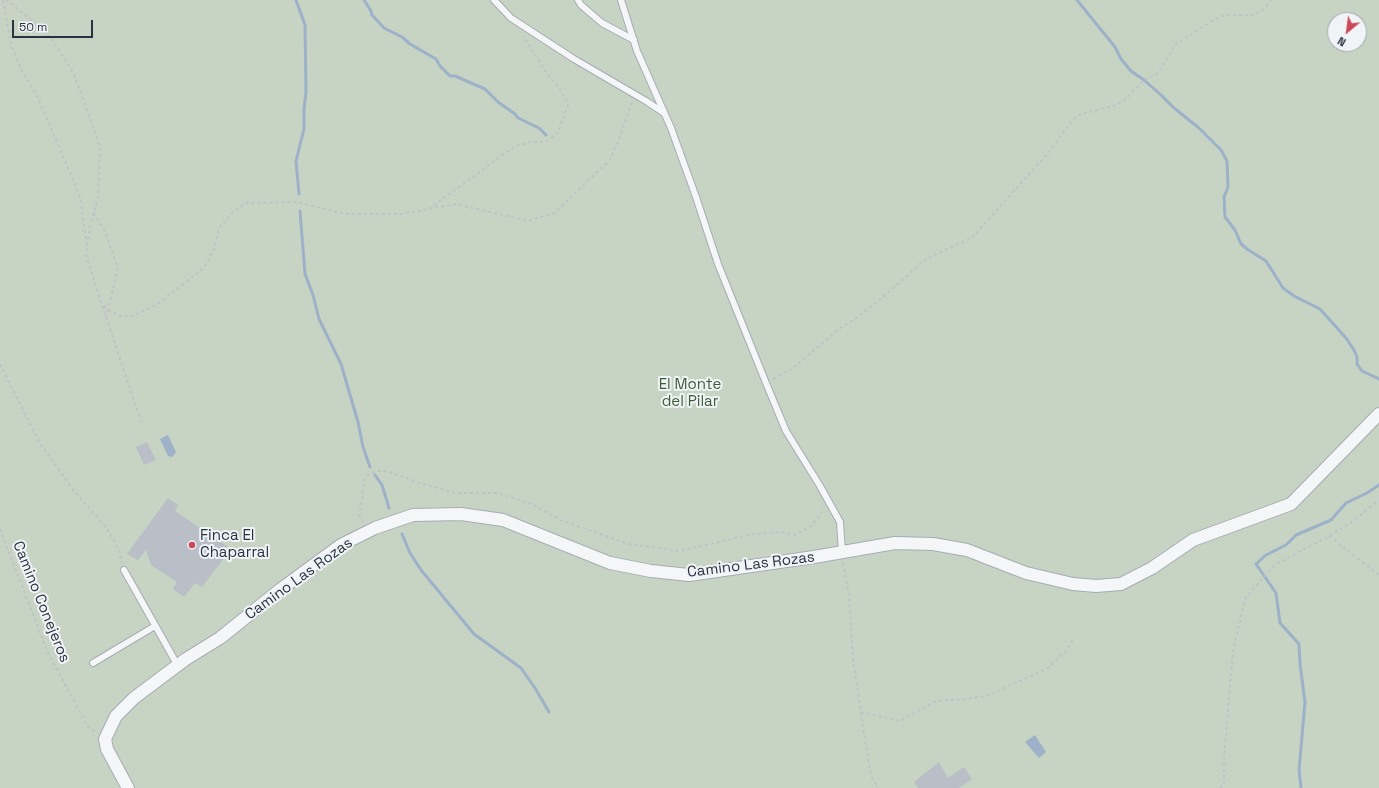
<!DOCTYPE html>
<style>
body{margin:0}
#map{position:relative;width:1379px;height:788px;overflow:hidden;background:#e2e5ea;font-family:"Space Grotesk",sans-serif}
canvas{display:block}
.north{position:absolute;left:1327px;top:12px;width:40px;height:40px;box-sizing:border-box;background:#f1f4f7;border:1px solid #a1a6af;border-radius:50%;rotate:209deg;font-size:11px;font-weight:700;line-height:16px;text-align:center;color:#2a3242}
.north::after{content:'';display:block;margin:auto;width:14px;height:18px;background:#cc4959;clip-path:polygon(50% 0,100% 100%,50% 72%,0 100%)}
.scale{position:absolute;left:12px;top:20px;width:81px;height:18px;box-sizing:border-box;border:2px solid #2a3242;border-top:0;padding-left:5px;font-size:12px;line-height:14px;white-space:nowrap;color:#2a3242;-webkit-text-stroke:3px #f1f4f7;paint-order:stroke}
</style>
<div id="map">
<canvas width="1379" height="788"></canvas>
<div class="north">N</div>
<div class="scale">50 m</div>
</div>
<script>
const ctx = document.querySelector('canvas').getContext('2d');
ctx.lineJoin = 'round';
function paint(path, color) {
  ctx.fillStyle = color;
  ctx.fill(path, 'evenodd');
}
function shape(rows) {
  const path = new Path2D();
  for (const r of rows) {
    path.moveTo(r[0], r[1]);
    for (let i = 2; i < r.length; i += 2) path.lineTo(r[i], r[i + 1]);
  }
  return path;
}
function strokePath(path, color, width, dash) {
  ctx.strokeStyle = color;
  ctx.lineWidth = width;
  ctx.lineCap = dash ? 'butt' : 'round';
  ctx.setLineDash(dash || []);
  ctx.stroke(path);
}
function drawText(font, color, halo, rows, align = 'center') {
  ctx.font = font + ' "Space Grotesk",sans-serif';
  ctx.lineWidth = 4;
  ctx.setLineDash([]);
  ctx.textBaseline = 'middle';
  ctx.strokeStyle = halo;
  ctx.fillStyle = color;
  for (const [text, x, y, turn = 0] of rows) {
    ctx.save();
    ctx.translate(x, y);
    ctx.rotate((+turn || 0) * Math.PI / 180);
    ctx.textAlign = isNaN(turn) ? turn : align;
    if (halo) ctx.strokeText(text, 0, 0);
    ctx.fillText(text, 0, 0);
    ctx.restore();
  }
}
paint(shape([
 [0,0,1379,0,1379,788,0,788],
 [1335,20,1359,20,1359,44,1335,44]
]), '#c7d4c3');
paint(shape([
 [168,435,176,452,172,457,168,456,160,439],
 [1035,735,1046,752,1039,758,1025,742]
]), '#9db1c9');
strokePath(shape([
 [296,0,305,25,306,92,304,109,304,129,296,161,299,194],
 [364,0,371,11,372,15,384,28,402,37,410,44,436,59,440,66,450,76,455,76,485,89,498,102,515,114,518,118,539,128,546,135],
 [1077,0,1115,47,1121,59,1131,71,1144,80,1161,95,1174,108,1199,128,1221,150,1227,161,1228,187,1224,197,1225,217,1235,230,1241,244,1247,249,1266,261,1283,288,1294,296,1320,309,1346,338,1354,350,1357,357,1357,364,1362,371,1379,379],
 [300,211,305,274,313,295,319,319,341,364,358,422,363,447,370,467],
 [375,475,382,485,389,508],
 [402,534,410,553,421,570,474,634,521,668,535,688,549,712],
 [1301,788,1299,770,1305,702,1300,664,1299,644,1280,623,1276,593,1256,564,1266,555,1286,545,1296,535,1331,520,1346,503,1367,493,1379,485]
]), '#9db1c9', 3);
paint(shape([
 [147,442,156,460,144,465,136,447],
 [168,498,178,505,175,511,231,549,202,587,195,583,184,597,173,589,177,582,151,565,146,550,138,560,127,554],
 [939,762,948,778,964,767,972,779,959,788,918,788,914,782]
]), '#b9bec7');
const lane = shape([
 [494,0,511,18,574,59,646,101,664,113],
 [578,0,581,5,602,23,634,40],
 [621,0,637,51,671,128,696,197,718,264,766,383,786,431,820,486,840,522,842,552],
 [124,570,178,666],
 [93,663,155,626]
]);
const street = shape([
 [128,788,107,749,105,739,116,716,134,698,186,659,220,638,281,589,341,545,375,528,413,515,461,514,503,520,610,563,651,571,689,575,814,557,895,543,933,544,967,550,1026,573,1073,584,1096,586,1121,584,1152,568,1193,540,1291,504,1379,414]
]);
strokePath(lane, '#a7acb4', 8);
strokePath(street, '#a7acb4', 14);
strokePath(shape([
 [3,0,11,44,21,69,38,98,71,175,80,197,87,246],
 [6,0,10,2,52,39,74,74,100,147,98,197,90,226,86,255,103,308,142,424],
 [429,209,508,151,519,145,531,142,545,142,557,134,568,105,562,92,546,72,523,36],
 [94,213,106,233,118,269,106,317],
 [100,301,108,310,121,316,133,316,156,305,204,268,214,249,219,228,232,213,246,203,297,202,346,214,401,214,456,204,528,221,554,213,610,160,619,139,632,102],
 [0,364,39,442,74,491,106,527,119,550,122,563],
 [773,379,793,368,839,329,855,319,887,294,921,263,934,255,972,238,1049,152,1073,119,1081,114,1114,106,1126,99,1144,80,1157,74,1176,44,1212,21,1225,15,1254,15,1264,9,1271,0],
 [363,522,359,514,362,500,364,481,369,474,377,471,387,471,419,483,456,493,497,493,532,504,563,521,629,544,680,551,753,534,780,532,795,535,810,527,819,517,823,508],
 [0,529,47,651,88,727,96,732],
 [1329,536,1379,575],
 [843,563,849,596,853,659,864,734,871,776,878,788],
 [861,712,900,721,936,701,966,699,989,695,1048,668,1067,650,1073,639],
 [1220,788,1224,784,1224,759,1233,651,1245,599,1260,581,1276,564,1302,550,1326,538,1353,521,1379,500]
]), '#bfc3c9', 2, [3, 3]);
strokePath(lane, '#f4f6f8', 6);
strokePath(street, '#f4f6f8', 12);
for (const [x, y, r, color] of [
 [192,545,4,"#cc4959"]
]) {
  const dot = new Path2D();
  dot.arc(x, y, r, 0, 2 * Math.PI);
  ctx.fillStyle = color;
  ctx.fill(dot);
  strokePath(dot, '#f1f4f7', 1.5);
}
drawText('15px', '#3d5d37', '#f1f4f7', [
 ["El Monte",690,385],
 ["del Pilar",690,402]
]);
drawText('15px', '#2a3242', '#f1f4f7', [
 ["Finca El",200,536],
 ["Chaparral",200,553]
], 'left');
drawText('15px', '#2a3242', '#f1f4f7', [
 ["Camino Las Rozas",751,565,-7],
 ["Camino Las Rozas",299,579,-36],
 ["Camino Conejeros",41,602,68]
]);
</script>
